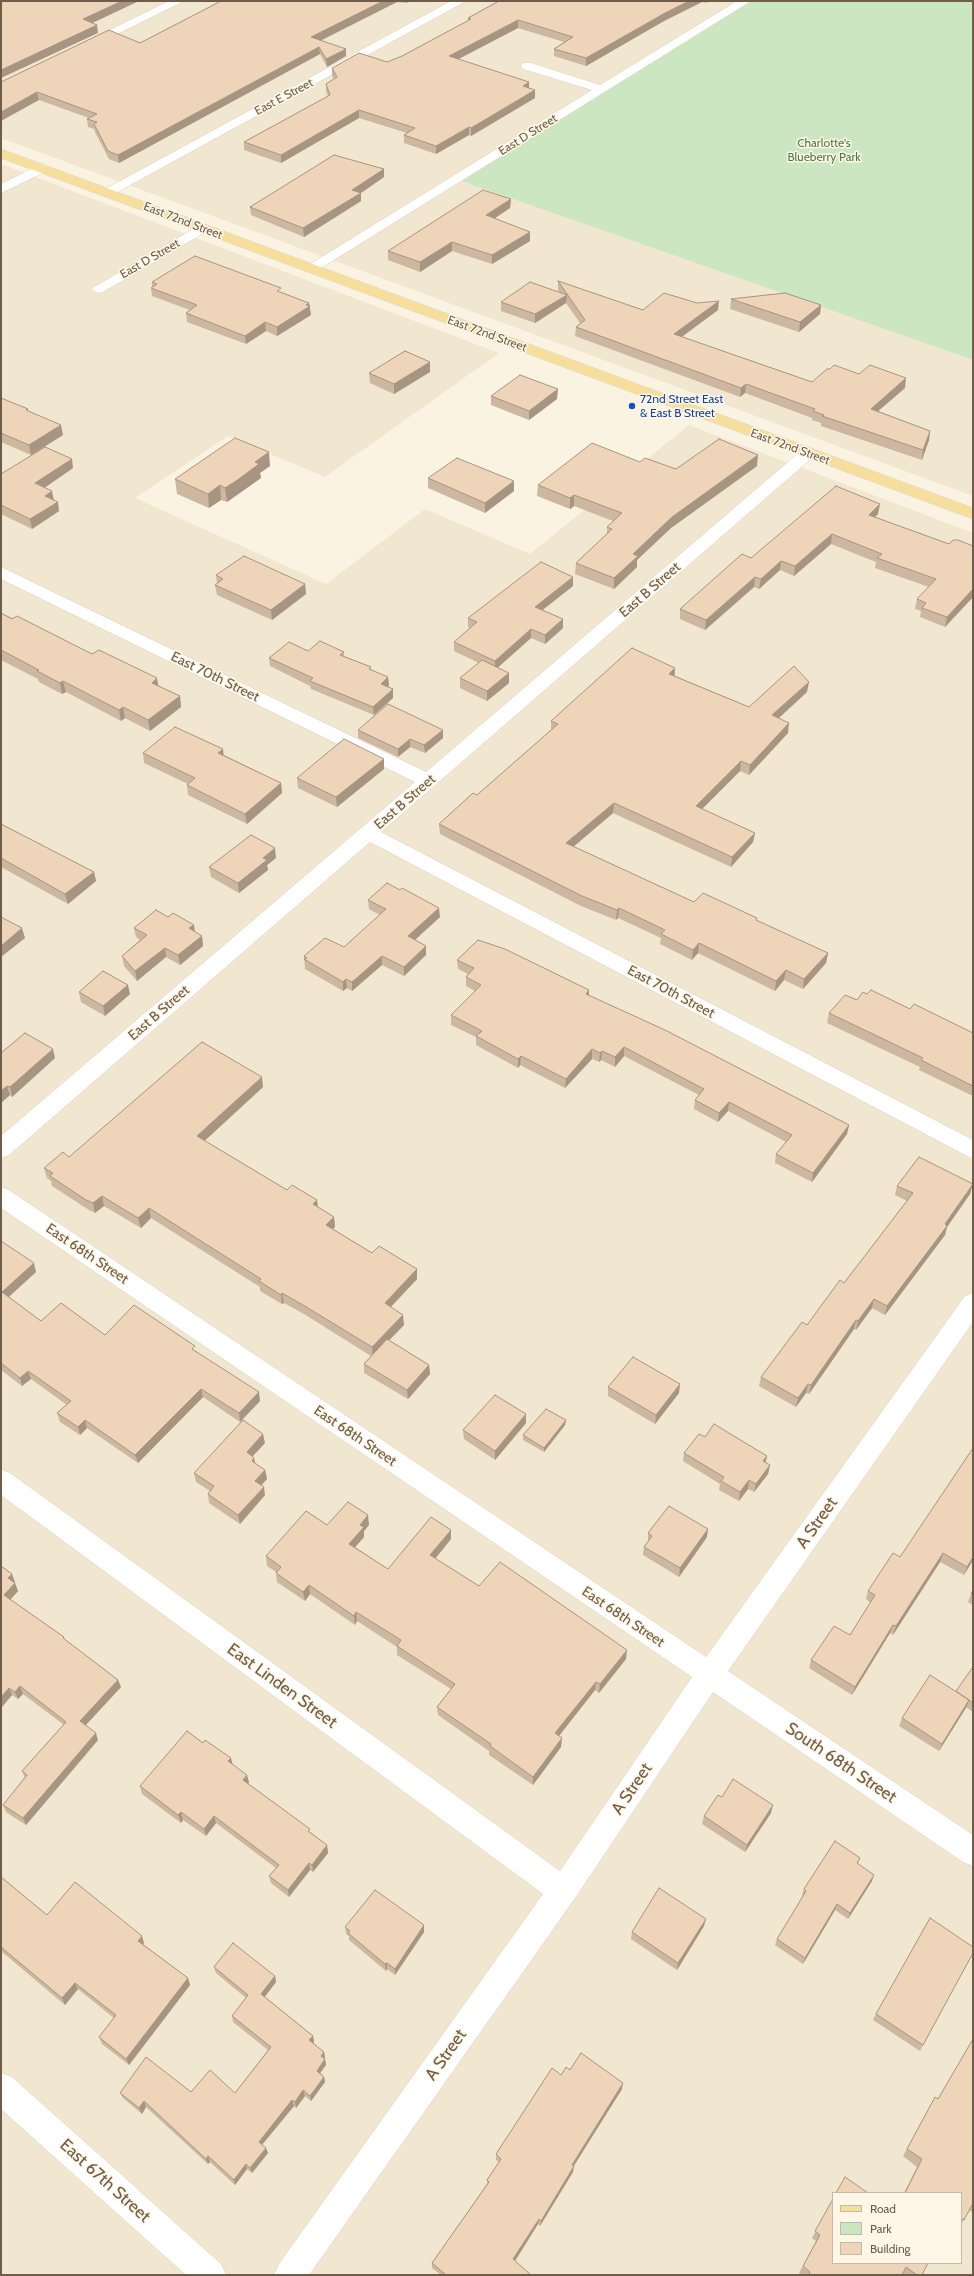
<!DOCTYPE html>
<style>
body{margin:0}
#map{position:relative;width:974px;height:2276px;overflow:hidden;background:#faf3e1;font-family:Cabin,sans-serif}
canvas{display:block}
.frame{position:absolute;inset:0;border:2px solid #705c4a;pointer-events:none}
.legend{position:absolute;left:832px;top:2192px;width:130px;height:72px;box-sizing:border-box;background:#fef7e7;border:1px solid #c5b9a8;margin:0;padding:5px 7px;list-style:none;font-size:12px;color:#705c4a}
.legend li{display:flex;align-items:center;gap:8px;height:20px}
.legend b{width:20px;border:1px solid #c5b9a8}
</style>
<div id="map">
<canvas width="974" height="2276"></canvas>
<div class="frame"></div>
<ul class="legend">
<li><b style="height:5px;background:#f6df9d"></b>Road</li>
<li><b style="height:11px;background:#cce6c1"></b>Park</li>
<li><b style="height:11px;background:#eed5ba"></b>Building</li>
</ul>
</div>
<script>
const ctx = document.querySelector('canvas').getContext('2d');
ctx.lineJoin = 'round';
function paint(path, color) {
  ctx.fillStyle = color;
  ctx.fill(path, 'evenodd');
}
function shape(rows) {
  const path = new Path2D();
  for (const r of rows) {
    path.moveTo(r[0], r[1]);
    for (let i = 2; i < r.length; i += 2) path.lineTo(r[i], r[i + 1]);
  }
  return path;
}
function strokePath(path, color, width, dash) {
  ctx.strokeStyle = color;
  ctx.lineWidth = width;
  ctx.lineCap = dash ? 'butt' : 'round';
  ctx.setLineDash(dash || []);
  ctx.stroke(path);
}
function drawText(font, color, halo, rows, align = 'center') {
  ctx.font = font + ' Cabin,sans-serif';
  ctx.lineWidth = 3;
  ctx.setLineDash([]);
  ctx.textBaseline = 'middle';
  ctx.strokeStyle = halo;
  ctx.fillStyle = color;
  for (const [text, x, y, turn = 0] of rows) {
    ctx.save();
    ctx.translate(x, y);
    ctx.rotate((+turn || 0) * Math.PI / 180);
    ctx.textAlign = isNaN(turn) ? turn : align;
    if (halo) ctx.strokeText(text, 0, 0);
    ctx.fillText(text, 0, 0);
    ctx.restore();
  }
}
paint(shape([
 [1,1,745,1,457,179,973,360,973,496,1,138],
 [1,164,499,353,325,477,228,436,135,498,326,584,425,509,530,554,689,425,973,533,973,2275,1,2275],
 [833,2193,961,2193,961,2263,833,2263]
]), '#f1e6d0');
paint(shape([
 [745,1,973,1,973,360,456,179]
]), '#cce6c1');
const street = shape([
 [169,1,184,1,89,48,85,49,79,45,169,1],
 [451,1,466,1,112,195,107,196,100,192,451,1],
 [737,1,751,1,316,271,311,272,304,268,592,90,523,69,521,66,523,63,531,63,600,85,737,1],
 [42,164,47,165,49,168,47,171,1,193,1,184,42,164],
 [202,224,209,228,207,231,103,292,98,293,91,289,202,224],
 [807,449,813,451,815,454,813,457,381,832,973,1140,973,1159,370,842,9,1155,1,1158,1,1136,415,782,1,579,1,567,426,772,801,451,807,449],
 [1,1187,9,1190,706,1657,965,1296,973,1293,973,1322,728,1671,973,1835,973,1866,963,1862,713,1692,573,1901,309,2275,274,2275,279,2264,543,1894,1,1495,1,1470,10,1473,560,1871,692,1677,1,1208,1,1187],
 [1,2073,12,2077,221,2264,226,2275,186,2275,1,2109,1,2073]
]);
const primary = shape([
 [1,149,973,508,973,519,1,158,1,149]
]);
strokePath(street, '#ded0be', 1);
strokePath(primary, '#dad5d0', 1);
paint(street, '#fff');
paint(primary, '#f6df9d');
paint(shape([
 [221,1,411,1,407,3,397,2,321,40,346,56,327,67,320,54,119,163,109,159,95,132,94,129,88,127,87,119,89,118,39,100,1,82,140,43],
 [499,1,711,1,706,3,702,2,664,21,586,66,554,56,554,49,564,42,518,28,458,59,529,88,535,98,471,136,469,135,436,154,404,143,404,135,407,133,359,118,281,163,244,150,244,142,328,96,326,92,326,84,334,79,332,76,332,68,387,62,402,56,468,21,468,18],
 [384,169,384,177,361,193,361,201,304,237,251,215,250,207],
 [511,199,510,208,495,218,530,241,492,264,452,251,420,272,388,260,388,251],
 [558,281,643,310,718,310,682,337,812,382,830,369,859,374,905,388,878,411,930,431,929,440,922,460,821,426,821,423,812,420,812,418,745,393,740,397,575,336,576,327,580,323,566,303,535,323,501,311,501,302,559,293,558,290],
 [152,282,281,292,309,303,311,315,277,336,266,331,246,344,187,322,186,313,190,310,152,296,151,288,152,287],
 [731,299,821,305,820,314,799,332,730,309],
 [430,372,394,394,370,383,369,373],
 [491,396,557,399,529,420,491,405],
 [1,398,28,411,63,435,31,455,1,442],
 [640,462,676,469,757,466,671,528,637,560,637,567,614,589,575,574,576,563,607,534,607,527,613,521,574,506,570,509,537,496,538,485],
 [270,466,260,473,261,478,237,495,227,502,221,500,209,508,177,494,175,479],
 [73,468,45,487,54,500,59,511,32,529,1,514,1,474],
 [428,478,514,481,514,491,485,513,428,488],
 [878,514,875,517,949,544,973,546,973,597,945,627,920,617,921,611,915,609,917,599,929,587,875,568,876,562,831,544,794,576,780,570,759,589,754,587,705,630,680,619,680,609,751,558],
 [216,575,305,584,306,594,272,620,217,595,215,585,217,584],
 [573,577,573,586,542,610,563,619,563,628,545,644,531,638,497,668,509,683,487,701,460,688,460,678,479,663,454,651,454,642,470,628,468,627,468,618],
 [1,613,92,654,180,696,181,707,150,731,125,718,121,721,66,692,62,694,39,682,38,679,1,660],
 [308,651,344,652,344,656,371,667,371,670,388,677,389,686,387,687,393,689,393,698,374,715,311,689,310,686,270,666,269,658],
 [675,668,675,676,749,707,807,692,779,718,788,733,749,775,740,771,702,809,753,842,731,867,613,813,573,847,694,902,757,918,757,921,828,953,826,963,803,989,784,980,775,991,698,953,692,960,660,944,661,938,618,918,616,920,581,906,440,834,439,824,477,795,551,730,551,721],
 [358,730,443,730,443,738,425,753,410,747,398,757,358,738],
 [143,753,224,755,281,783,282,793,247,824,188,795,187,785,188,784,144,763],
 [384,769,337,807,298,788,297,778],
 [1,824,94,872,96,881,68,904,1,867],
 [276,858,267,865,268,870,239,893,211,877,209,867],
 [368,900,440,917,415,940,426,946,426,955,404,976,382,965,352,991,347,988,343,991,305,969,304,956,344,947,380,915,369,909],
 [168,917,194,925,195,932,202,936,203,946,180,965,166,957,137,981,124,966,122,956,140,940,136,937,134,928],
 [457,960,589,990,589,996,849,1125,847,1134,812,1182,775,1163,776,1154,786,1142,728,1111,718,1122,694,1109,695,1100,699,1095,624,1056,615,1067,601,1060,599,1062,592,1059,565,1088,520,1065,518,1068,476,1045,476,1037,451,1025,451,1015,475,991,466,986,466,977,468,974,458,969],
 [79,992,130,994,105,1016,81,1002],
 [867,994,910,1009,973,1033,973,1096,919,1070,920,1067,827,1023,829,1013,857,1000],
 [1,1053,55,1058,12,1097,10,1095,1,1103],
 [263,1087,204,1141,287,1190,317,1200,318,1207,334,1217,335,1227,333,1229,372,1253,417,1269,417,1279,391,1307,404,1325,389,1340,429,1365,430,1374,408,1399,364,1373,364,1364,371,1356,304,1314,284,1303,282,1304,260,1291,260,1287,151,1218,141,1228,104,1206,95,1213,89,1210,52,1186,51,1181,47,1178,44,1168,69,1157],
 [897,1186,970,1194,947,1227,945,1235,885,1315,872,1308,856,1330,854,1329,809,1394,806,1393,796,1407,759,1386,761,1377,844,1283,907,1201,895,1195],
 [1,1241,36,1272,9,1297,41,1321,105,1335,196,1351,260,1401,240,1422,203,1397,138,1463,87,1428,80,1435,60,1422,57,1413,67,1405,31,1379,22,1386,1,1370],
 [608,1387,679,1393,655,1424,608,1396],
 [566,1420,565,1425,544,1452,523,1440,523,1435],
 [526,1423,495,1460,464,1439,463,1430],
 [705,1437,767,1456,765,1463,770,1465,768,1474,754,1492,748,1489,739,1501,719,1490,720,1484,683,1461,684,1453],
 [265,1443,253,1456,255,1463,265,1470,267,1479,261,1485,265,1495,240,1524,209,1503,208,1494,210,1491,196,1482,194,1473],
 [973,1448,973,1560,964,1575,940,1562,893,1635,890,1633,852,1695,809,1668,811,1660,850,1635,871,1603,866,1599,868,1591,900,1557],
 [327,1525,369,1525,364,1531,364,1537,355,1547,388,1569,451,1539,435,1559,479,1586,626,1659,599,1693,595,1690,559,1736,561,1747,533,1785,489,1755,489,1751,438,1715,437,1707,451,1689,397,1655,397,1647,357,1621,355,1625,310,1594,305,1601,277,1582,276,1573,276,1572,267,1566,266,1556],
 [648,1533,707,1537,679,1577,643,1555,644,1547,648,1542],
 [1,1566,15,1582,14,1583,18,1591,10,1600,64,1637,65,1640,118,1680,121,1687,86,1725,98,1740,26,1825,6,1812,3,1805,25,1778,22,1771,64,1725,23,1694,18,1699,12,1695,1,1708],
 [973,1590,973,1605,968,1602,971,1594],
 [973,1667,973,1712,966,1707,939,1751,899,1726,902,1718,956,1692],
 [232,1764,249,1782,248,1784,327,1845,328,1853,313,1872,310,1870,289,1897,271,1883,269,1876,276,1868,216,1823,206,1836,183,1820,181,1823,142,1794,140,1786],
 [722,1797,771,1813,745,1852,702,1824,704,1816],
 [860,1858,858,1863,872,1881,848,1919,835,1910,803,1964,775,1945,777,1939,803,1896,802,1895,804,1889],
 [1,1877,47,1915,144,1943,143,1944,188,1978,190,1985,129,2065,102,2044,99,2037,114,2018,78,1989,65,2005,1,1951],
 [424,1925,424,1932,395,1975,387,1969,386,1971,349,1940,349,1936,346,1934,345,1927],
 [704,1926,677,1970,631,1939,632,1932],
 [973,1953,920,2051,873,2020,876,2014],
 [214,1967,275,1976,276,1982,265,1997,313,2036,314,2042,313,2043,324,2052,325,2058,325,2059,326,2065,320,2073,324,2077,325,2082,311,2101,305,2096,296,2108,294,2106,262,2145,268,2153,252,2173,247,2169,235,2185,210,2162,208,2164,146,2107,142,2114,123,2098,120,2093,235,2093,268,2050,233,2022,232,2016,246,1998,216,1973],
 [973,2039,973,2213,969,2210,964,2220,961,2224,961,2193,904,2193,917,2167,903,2156,935,2097,938,2099],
 [570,2070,622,2089,574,2166,573,2172,540,2226,538,2224,515,2261,531,2275,441,2275,432,2268,432,2263,487,2184,487,2180,499,2162,496,2160,496,2154,561,2075],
 [833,2199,928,2263,922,2275,904,2275,903,2274,902,2275,802,2275,799,2273,816,2241,812,2238]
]), '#cdb7a0');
paint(shape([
 [122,1,139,1,84,27,83,19],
 [383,1,397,1,397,2,312,45,311,37],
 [689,1,702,1,702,2,664,21,586,66,586,58,665,13],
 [518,20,518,28,449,64,449,56],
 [97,25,98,33,1,78,1,70],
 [319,47,320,54,119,163,118,155],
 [346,49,346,56,327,67,326,59],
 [529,82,529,90,523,86],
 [535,90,535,98,471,136,471,128],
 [37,92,39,100,1,121,1,112],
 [359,110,359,118,281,163,281,155],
 [469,127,469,135,436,154,436,146],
 [384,169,384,177,361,193,361,201,304,237,303,228,352,190],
 [511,199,510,208,486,224,486,215],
 [530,232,530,241,492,264,492,255],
 [452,242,452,251,420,272,420,262],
 [567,295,566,303,535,323,535,314],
 [719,301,718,310,673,343,674,334],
 [309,303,311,315,277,336,277,327],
 [821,305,820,314,799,332,800,322],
 [265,322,266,331,246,344,245,336],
 [430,362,430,372,394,394,394,384],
 [906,378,905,388,870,418,871,409],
 [746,384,745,393,740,397,741,388],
 [558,389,557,399,529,420,529,411],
 [61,425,63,435,31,455,29,445],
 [930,431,929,440,922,460,923,450],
 [269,452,270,466,260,473,261,478,227,502,225,488,255,462],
 [758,455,757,466,671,528,637,560,637,567,614,589,614,578,633,554,672,517],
 [72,459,73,468,37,493,35,483],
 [514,481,514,491,485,513,485,503],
 [220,485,221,500,209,508,208,494],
 [52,491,54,501,45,496],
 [574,495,574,506,570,509,570,498],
 [58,502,59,511,32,529,30,519],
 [880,504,878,514,867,524,869,515],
 [832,534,831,544,794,576,795,566],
 [781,561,780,570,759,589,761,579],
 [573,577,573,586,535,616,535,607],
 [755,577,754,587,705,630,706,620],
 [305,584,306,594,272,620,271,610],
 [973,589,973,597,945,627,947,617],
 [563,619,563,628,545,644,545,635],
 [531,629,531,638,495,670,495,661],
 [675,668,674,678,669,674],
 [509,673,509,683,487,701,487,691],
 [388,677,389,686,381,693,381,684],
 [157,678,159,689,152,683],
 [63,681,66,692,62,694,60,683],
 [809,682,807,692,771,725,772,715],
 [393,689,393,698,374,715,373,707],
 [180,696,181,707,150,731,148,720],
 [123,707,125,718,121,721,119,710],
 [789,723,788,733,749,775,750,765],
 [443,730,443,738,425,753,424,745],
 [410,739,410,747,398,757,398,749],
 [223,749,224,759,218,753],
 [384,759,384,769,337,807,336,797],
 [741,761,740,771,695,816,696,806],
 [281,783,282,793,247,824,245,814],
 [614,803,613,813,566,853,566,843],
 [755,833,753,842,731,867,732,857],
 [275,848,276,858,267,865,268,870,239,893,238,883,263,858],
 [94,872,96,881,68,904,65,894],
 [439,908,440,917,408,946,408,936],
 [619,908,618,918,616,920,617,910],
 [194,925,195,935,189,928],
 [22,928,25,938,1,957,1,946],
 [202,936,203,946,180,965,178,955],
 [699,943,698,953,692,960,693,950],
 [426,946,426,955,404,976,404,967],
 [165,948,166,957,137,981,135,971],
 [828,953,826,963,803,989,804,979],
 [382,956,382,965,352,991,352,982],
 [786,970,784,980,775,991,776,981],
 [346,979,347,988,343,991,343,982],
 [128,985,130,994,105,1016,103,1006],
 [589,990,589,999,586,994],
 [624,1047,624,1056,615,1067,615,1057],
 [53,1049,55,1058,12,1097,10,1087],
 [592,1049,592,1059,565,1088,566,1079],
 [602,1051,601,1060,599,1062,600,1053],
 [521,1056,520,1065,518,1068,518,1059],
 [262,1077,263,1087,198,1147,197,1136],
 [7,1086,10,1095,1,1103,1,1091],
 [729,1102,728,1111,718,1122,719,1113],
 [849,1125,847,1134,812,1182,813,1173],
 [973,1184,970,1194,947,1227,945,1235,885,1315,887,1306],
 [102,1196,104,1206,95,1213,93,1203],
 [317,1200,318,1210,313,1204],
 [149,1208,151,1218,141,1228,138,1218],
 [334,1217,335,1227,327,1235,326,1225],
 [34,1263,36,1272,5,1300,2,1292],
 [417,1269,417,1279,385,1313,385,1303],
 [282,1293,284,1303,282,1304,281,1295],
 [874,1299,872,1308,856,1330,858,1321],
 [403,1315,404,1325,373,1357,372,1347],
 [856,1320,854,1329,809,1394,811,1385],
 [429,1365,430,1374,408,1399,407,1390],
 [28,1371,31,1379,22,1386,20,1378],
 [680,1384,679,1393,655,1424,656,1415],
 [808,1384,806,1393,796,1407,798,1398],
 [201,1389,203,1397,138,1463,135,1455],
 [259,1392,260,1401,240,1422,239,1413],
 [526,1414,526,1423,495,1460,495,1451],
 [85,1420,87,1428,80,1435,78,1427],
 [566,1420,565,1425,544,1452,544,1448],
 [263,1434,265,1443,248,1461,247,1452],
 [767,1456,765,1465,763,1461],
 [254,1458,256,1466,252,1461],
 [770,1465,768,1474,754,1492,756,1484],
 [265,1470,267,1479,257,1490,255,1481],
 [749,1480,748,1489,739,1501,740,1492],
 [264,1487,265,1495,240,1524,238,1515],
 [368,1515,369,1525,364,1531,364,1537,350,1553,349,1544,360,1525],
 [708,1529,707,1537,679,1577,680,1568],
 [451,1530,451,1539,430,1565,430,1555],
 [943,1553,940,1562,893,1635,896,1626],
 [973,1557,973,1560,964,1575,967,1567],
 [12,1574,15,1582,11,1586,8,1578],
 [15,1583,18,1591,7,1603,4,1595],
 [309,1585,310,1594,305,1601,303,1592],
 [356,1612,357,1621,355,1625,354,1616],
 [893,1625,890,1633,852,1695,855,1687],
 [627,1650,626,1659,599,1693,600,1684],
 [118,1680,121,1687,83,1728,80,1721],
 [596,1682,595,1690,554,1742,555,1733],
 [20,1686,23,1694,18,1699,15,1692],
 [9,1688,12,1695,1,1708,1,1697],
 [969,1700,966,1708,939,1751,942,1744],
 [96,1733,98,1740,26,1825,23,1818],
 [562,1738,561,1747,533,1785,533,1777],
 [231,1758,233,1766,228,1761],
 [247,1775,249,1782,245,1788,243,1780],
 [773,1805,771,1813,745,1852,747,1845],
 [181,1812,183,1820,181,1823,178,1815],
 [214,1816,216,1823,206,1836,204,1829],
 [327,1845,328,1853,313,1872,312,1865],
 [309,1863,310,1870,289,1897,288,1890],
 [874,1875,872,1881,848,1919,850,1913],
 [837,1904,835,1910,803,1964,805,1958],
 [706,1919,704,1926,677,1970,678,1963],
 [424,1925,424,1932,395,1975,395,1969],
 [142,1936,144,1943,141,1948,138,1941],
 [387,1963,387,1969,386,1971,385,1964],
 [275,1976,276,1982,262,2000,261,1994],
 [188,1978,190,1985,129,2065,126,2059],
 [75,1983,78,1989,65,2005,62,1998],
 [313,2036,314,2042,311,2046,309,2040],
 [324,2052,325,2058,323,2062,321,2056],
 [325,2059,326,2065,318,2076,317,2071],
 [324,2077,325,2082,311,2101,310,2096],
 [623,2083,622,2089,571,2170,572,2165],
 [303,2090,305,2096,296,2108,295,2102],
 [292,2100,294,2106,260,2147,259,2142],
 [144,2101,146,2107,142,2114,139,2108],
 [266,2148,268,2153,252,2173,250,2168],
 [208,2156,210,2162,208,2164,206,2159],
 [246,2164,247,2169,235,2185,234,2180],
 [574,2166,573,2172,540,2226,541,2221],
 [539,2219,538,2224,513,2264,513,2259]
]), '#a79582');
const building = shape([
 [1,1,122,1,83,19,97,25,1,70,1,1],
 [221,1,383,1,311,37,346,49,326,59,319,47,118,155,108,151,94,124,97,122,87,119,97,114,37,92,1,112,1,82,109,30,140,43,221,1],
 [499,1,689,1,665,13,586,58,554,49,573,37,518,20,449,56,529,82,523,86,535,90,471,128,469,127,436,146,404,135,415,128,359,110,281,155,244,142,330,95,326,84,337,77,332,68,359,53,387,62,402,56,471,19,468,18,499,1],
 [334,155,384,169,352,190,361,193,303,228,250,207,334,155],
 [483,190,511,199,486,215,530,232,492,255,452,242,420,262,388,251,483,190],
 [195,256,281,288,277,291,309,303,306,305,310,306,277,327,265,322,245,336,186,313,197,305,151,288,157,284,152,282,195,256],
 [558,281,643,310,664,293,697,303,719,301,674,334,812,382,827,369,830,369,834,365,859,374,870,365,906,378,871,409,930,431,923,450,822,416,824,415,813,411,815,409,746,384,741,388,576,327,585,320,558,281],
 [530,282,567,295,535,314,501,302,530,282],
 [785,293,821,305,800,322,731,299,785,293],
 [405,351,430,362,394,384,369,373,405,351],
 [520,375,558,389,529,411,491,396,520,375],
 [1,398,28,409,26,410,61,425,29,445,1,433,1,398],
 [235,438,269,452,255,462,259,464,236,481,225,488,220,485,208,494,175,479,235,438],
 [719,439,758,455,672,517,633,554,638,556,614,578,576,563,612,529,607,527,622,513,574,495,570,498,538,485,592,443,640,462,645,458,676,469,719,439],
 [45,447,72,459,35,483,52,491,45,496,58,502,30,519,1,505,1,474,45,447],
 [457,458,514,481,485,503,428,478,457,458],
 [836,486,880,504,869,515,949,544,953,540,958,540,973,546,973,589,947,617,922,608,926,603,917,599,936,579,877,558,882,554,832,534,795,566,781,561,761,579,755,577,706,620,680,609,742,554,751,558,836,486],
 [244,556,305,584,271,610,215,585,223,579,216,575,244,556],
 [541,562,573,577,535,607,563,619,545,635,531,629,495,661,454,642,477,622,468,618,541,562],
 [1,613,12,619,17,616,92,654,99,650,157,678,152,683,180,696,148,720,123,707,119,710,63,681,60,683,37,671,39,670,1,650,1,613],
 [320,641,344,652,340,655,371,667,369,669,388,677,381,684,393,689,373,707,310,681,313,678,269,658,289,642,308,651,320,641],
 [632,648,675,668,669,674,749,707,794,666,809,682,772,715,789,723,750,765,741,761,696,806,755,833,732,857,614,803,566,843,694,902,703,893,757,918,756,920,828,953,804,979,786,970,776,981,699,943,693,950,661,934,665,930,619,908,617,910,582,896,439,824,473,793,477,795,558,724,551,721,632,648],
 [482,660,509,673,487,691,460,678,482,660],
 [388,704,443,730,424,745,410,739,398,749,358,730,388,704],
 [175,727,223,749,218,753,281,783,245,814,187,785,195,778,143,753,175,727],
 [344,739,384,759,336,797,297,778,344,739],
 [1,824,94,872,65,894,1,858,1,824],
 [251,835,275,848,263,858,267,860,238,883,209,867,251,835],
 [387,883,400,890,402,888,439,908,408,936,426,946,404,967,382,956,352,982,346,979,343,982,304,959,307,958,304,956,325,938,344,947,386,909,368,900,387,883],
 [156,910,168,917,173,913,194,925,189,928,202,936,178,955,165,948,135,971,122,956,147,935,134,928,156,910],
 [1,917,22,928,1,946,1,917],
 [478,940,505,949,589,990,586,994,665,1030,849,1125,813,1173,776,1154,792,1135,729,1102,719,1113,695,1100,704,1089,624,1047,615,1057,602,1051,600,1053,592,1049,566,1079,521,1056,518,1059,476,1036,482,1031,451,1015,481,985,466,977,474,968,457,960,478,940],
 [103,971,128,985,103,1006,79,992,103,971],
 [871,990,910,1009,914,1004,973,1033,973,1086,921,1060,923,1058,829,1013,845,995,857,1000,863,992,867,994,871,990],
 [25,1033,53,1049,10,1087,7,1086,1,1091,1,1053,25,1033],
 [202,1042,262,1077,197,1136,287,1190,292,1185,317,1200,313,1204,334,1217,326,1225,372,1253,379,1246,417,1269,385,1303,403,1315,372,1347,303,1305,282,1293,281,1295,259,1281,261,1279,149,1208,138,1218,102,1196,93,1203,86,1200,50,1176,53,1173,44,1168,63,1152,69,1157,202,1042],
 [919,1157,973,1184,945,1224,947,1226,887,1306,874,1299,858,1321,856,1320,811,1385,808,1384,798,1398,761,1377,802,1322,807,1325,840,1280,844,1283,913,1193,897,1186,919,1157],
 [1,1241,34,1263,2,1292,41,1321,61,1303,105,1335,134,1305,195,1346,192,1349,259,1392,239,1413,201,1389,135,1455,85,1420,78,1427,57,1413,71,1401,28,1371,20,1378,1,1363,1,1241],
 [387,1339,429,1365,407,1390,364,1364,387,1339],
 [633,1357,680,1384,656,1415,608,1387,633,1357],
 [495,1395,526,1414,495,1451,463,1430,495,1395],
 [546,1409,566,1420,544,1448,523,1435,546,1409],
 [243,1420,263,1434,247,1452,254,1458,252,1461,265,1470,255,1481,264,1487,238,1515,208,1494,214,1486,194,1473,243,1420],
 [714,1424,767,1456,763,1461,770,1465,756,1484,749,1480,740,1492,721,1481,724,1477,684,1453,699,1434,705,1437,714,1424],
 [973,1448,973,1557,967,1567,943,1553,896,1626,893,1625,855,1687,811,1660,834,1626,850,1635,875,1595,868,1591,893,1553,900,1557,973,1448],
 [348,1502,368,1515,360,1525,364,1527,349,1544,388,1569,431,1517,451,1530,430,1555,479,1586,500,1562,627,1650,600,1684,596,1682,555,1733,562,1738,533,1777,490,1746,491,1744,437,1707,455,1684,397,1646,401,1640,356,1612,354,1616,309,1585,303,1592,276,1573,281,1567,266,1556,306,1511,327,1525,348,1502],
 [669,1506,708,1529,680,1568,644,1547,652,1536,648,1533,669,1506],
 [1,1566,12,1574,8,1578,15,1583,4,1595,64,1637,63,1638,118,1680,80,1721,96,1733,23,1818,3,1805,27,1775,22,1771,66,1722,20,1686,15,1692,9,1688,1,1697,1,1566],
 [973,1590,973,1596,971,1594,973,1590],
 [973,1667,973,1703,956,1691,973,1667],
 [930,1675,969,1700,942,1744,902,1718,930,1675],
 [187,1731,203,1743,205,1740,231,1758,228,1761,247,1775,243,1780,310,1829,308,1831,327,1845,312,1865,309,1863,288,1890,269,1876,279,1865,214,1816,204,1829,181,1812,178,1815,140,1786,187,1731],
 [733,1779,773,1805,747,1845,704,1816,718,1795,722,1797,733,1779],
 [835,1841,860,1858,857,1863,874,1875,850,1913,837,1904,805,1958,777,1939,806,1891,804,1889,835,1841],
 [1,1877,47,1915,75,1882,142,1936,138,1941,188,1978,126,2059,99,2037,116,2015,75,1983,62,1998,1,1947,1,1877],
 [659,1888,706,1919,678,1963,632,1932,659,1888],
 [375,1890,424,1925,395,1969,387,1963,385,1964,348,1933,350,1931,345,1927,375,1890],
 [930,1918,973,1947,973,1953,923,2045,876,2014,930,1918],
 [233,1943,275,1976,261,1994,313,2036,309,2040,324,2052,321,2056,325,2059,317,2071,324,2077,310,2096,303,2090,295,2102,292,2100,259,2142,266,2148,250,2168,246,2164,234,2180,208,2156,206,2159,144,2101,139,2108,120,2093,146,2057,191,2092,210,2070,235,2093,271,2047,232,2016,248,1995,214,1967,233,1943],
 [973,2039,973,2203,964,2220,961,2218,961,2193,905,2193,922,2159,907,2149,935,2097,938,2099,973,2039],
 [581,2053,623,2083,572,2165,574,2166,541,2221,539,2219,513,2259,531,2275,446,2275,432,2263,489,2182,487,2180,501,2159,496,2154,552,2068,561,2075,566,2067,570,2070,581,2053],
 [845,2177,868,2193,836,2193,845,2177],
 [833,2199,833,2263,928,2263,922,2275,917,2275,906,2267,902,2275,809,2275,810,2272,803,2266,820,2235,815,2231,833,2199]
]);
paint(building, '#eed5ba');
strokePath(building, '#a79582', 1);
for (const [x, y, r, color] of [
 [632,406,4,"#1a4fb4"]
]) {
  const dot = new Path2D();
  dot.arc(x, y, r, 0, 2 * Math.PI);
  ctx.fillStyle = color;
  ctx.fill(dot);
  strokePath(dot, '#fef7e7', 1.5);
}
drawText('12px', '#705c4a', '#fef7e7', [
 ["East E Street",284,97,-28],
 ["East D Street",528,135,-32],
 ["East 72nd Street",183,221,21],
 ["East D Street",150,259,-30],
 ["East 72nd Street",487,334,20],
 ["East 72nd Street",790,447,20]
]);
drawText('12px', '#4f7a45', '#fef7e7', [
 ["Charlotte's",824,143],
 ["Blueberry Park",824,157]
]);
drawText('12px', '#164399', '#fef7e7', [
 ["72nd Street East",640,399],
 ["& East B Street",640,413]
], 'left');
drawText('14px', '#705c4a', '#fef7e7', [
 ["East B Street",650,590,-41],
 ["East 70th Street",215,677,26],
 ["East B Street",405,802,-41],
 ["East 70th Street",671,992,28],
 ["East B Street",159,1013,-41],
 ["East 68th Street",87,1254,34],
 ["East 68th Street",355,1436,34],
 ["East 68th Street",623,1617,34]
]);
drawText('17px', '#705c4a', '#fef7e7', [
 ["A Street",817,1523,-55],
 ["East Linden Street",282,1686,36],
 ["South 68th Street",841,1763,34],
 ["A Street",632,1789,-56],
 ["A Street",446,2055,-55],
 ["East 67th Street",105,2181,42]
]);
</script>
